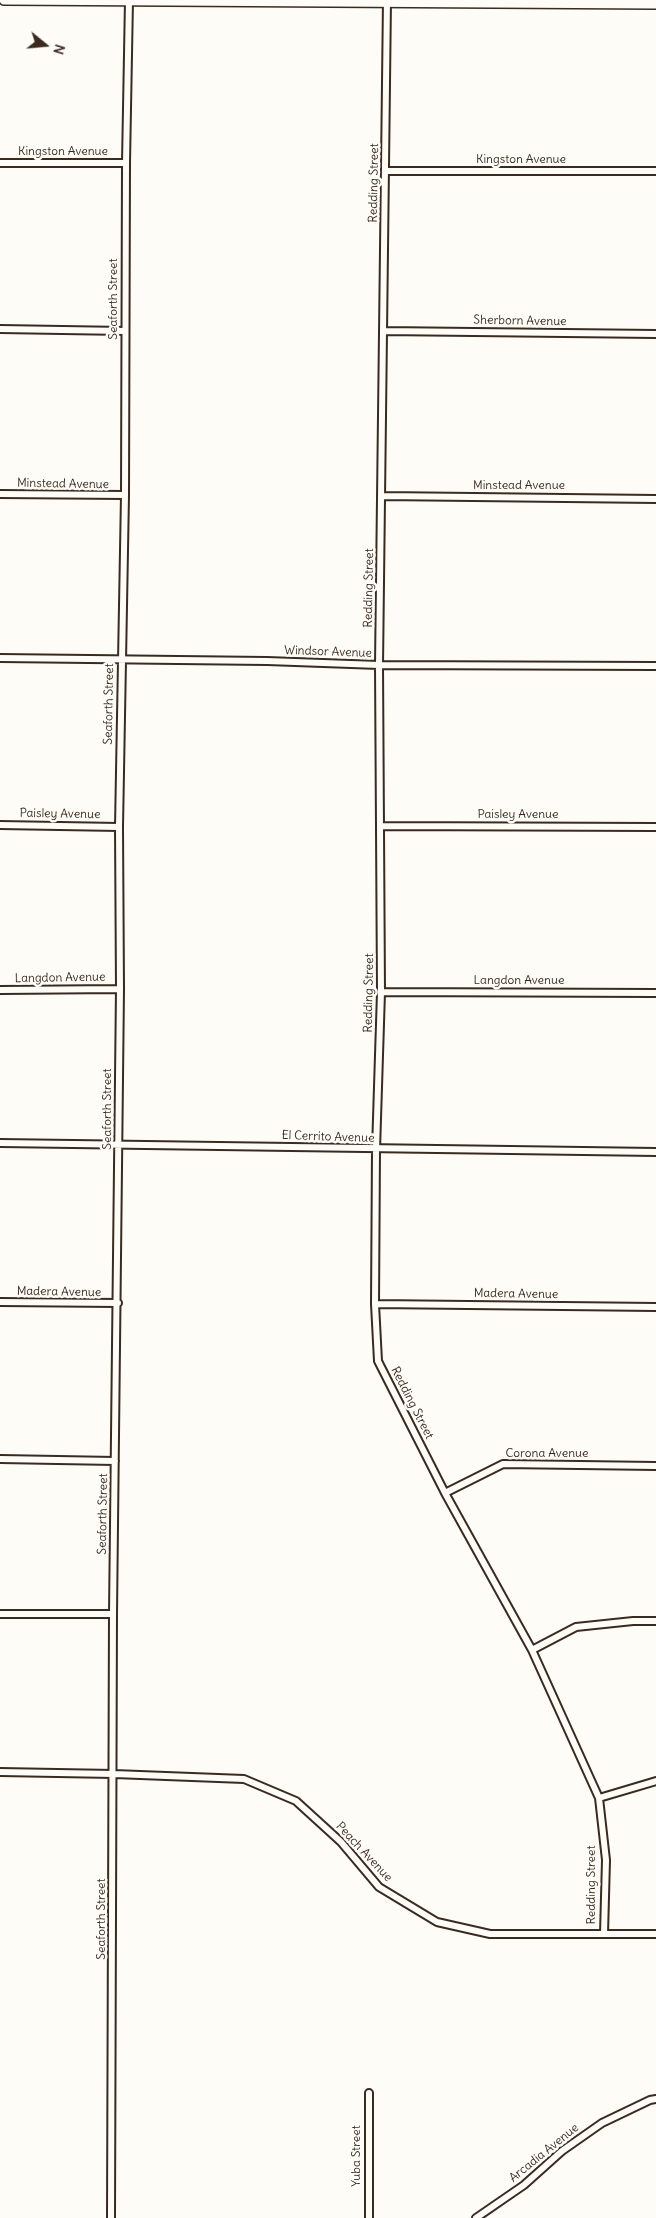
<!DOCTYPE html>
<style>
body{margin:0}
#map{position:relative;width:656px;height:2218px;overflow:hidden;background:#fdfcf7;font-family:Delius,sans-serif}
canvas{display:block}
.north{position:absolute;left:20px;top:20px;width:50px;height:50px;-webkit-text-stroke:4px #fdfcf7;paint-order:stroke;rotate:107deg;font-size:14px;font-weight:700;line-height:20px;text-align:center;color:#3b2a1e}
.north::after{content:'';display:block;margin:auto;width:18px;height:22px;background:#3b2a1e;clip-path:polygon(50% 0,100% 100%,50% 72%,0 100%)}
</style>
<div id="map">
<canvas width="656" height="2218"></canvas>
<div class="north">N</div>
</div>
<script>
const ctx = document.querySelector('canvas').getContext('2d');
ctx.lineJoin = 'round';
function shape(rows) {
  const path = new Path2D();
  for (const r of rows) {
    path.moveTo(r[0], r[1]);
    for (let i = 2; i < r.length; i += 2) path.lineTo(r[i], r[i + 1]);
  }
  return path;
}
function strokePath(path, color, width, dash) {
  ctx.strokeStyle = color;
  ctx.lineWidth = width;
  ctx.lineCap = dash ? 'butt' : 'round';
  ctx.setLineDash(dash || []);
  ctx.stroke(path);
}
function drawText(font, color, halo, rows, align = 'center') {
  ctx.font = font + ' Delius,sans-serif';
  ctx.lineWidth = 5;
  ctx.setLineDash([]);
  ctx.textBaseline = 'middle';
  ctx.strokeStyle = halo;
  ctx.fillStyle = color;
  for (const [text, x, y, turn = 0] of rows) {
    ctx.save();
    ctx.translate(x, y);
    ctx.rotate((+turn || 0) * Math.PI / 180);
    ctx.textAlign = isNaN(turn) ? turn : align;
    if (halo) ctx.strokeText(text, 0, 0);
    ctx.fillText(text, 0, 0);
    ctx.restore();
  }
}
const minor = shape([
 [387,0,379,665,381,992,376,1150,375,1304,378,1361,445,1493,532,1650,599,1798,606,1860,604,1934],
 [0,163,126,163],
 [386,171,656,171],
 [0,329,125,331],
 [383,331,656,334],
 [0,494,125,495],
 [382,496,656,499],
 [0,658,267,661,379,665,656,666],
 [0,825,119,827],
 [380,826,656,827],
 [0,990,120,989],
 [381,992,656,993],
 [0,1143,656,1152],
 [0,1302,118,1303],
 [375,1304,656,1307],
 [0,1459,115,1461],
 [445,1493,503,1464,656,1466],
 [0,1614,113,1614],
 [532,1650,576,1627,633,1621,656,1621],
 [0,1772,114,1774,244,1779,296,1801,341,1842,379,1887,437,1922,490,1934,656,1934],
 [599,1798,656,1781],
 [111,2218,113,1614,120,989,119,827,125,495,126,163,129,0],
 [369,2218,369,2093],
 [476,2218,524,2185,562,2151,602,2123,650,2100,656,2099]
]);
const secondary = shape([
 [4,0,656,4]
]);
strokePath(minor, '#3b2a1e', 10);
strokePath(secondary, '#3b2a1e', 12);
strokePath(minor, '#fdfcf7', 6);
strokePath(secondary, '#fdfcf7', 9);
drawText('12px', '#3b2a1e', '#fdfcf7', [
 ["Kingston Avenue",63,152],
 ["Kingston Avenue",521,160],
 ["Redding Street",374,183,-89],
 ["Seaforth Street",114,299,-90],
 ["Sherborn Avenue",520,321,1],
 ["Minstead Avenue",63,484,1],
 ["Minstead Avenue",519,486],
 ["Redding Street",369,588,-89],
 ["Windsor Avenue",328,652,2],
 ["Seaforth Street",109,704,-89],
 ["Paisley Avenue",60,814,1],
 ["Paisley Avenue",518,815],
 ["Langdon Avenue",60,978,-1],
 ["Langdon Avenue",519,981],
 ["Redding Street",369,993,-89],
 ["Seaforth Street",108,1109,-90],
 ["El Cerrito Avenue",328,1137,2],
 ["Madera Avenue",59,1292,1],
 ["Madera Avenue",516,1294,1],
 ["Redding Street",412,1403,63],
 ["Corona Avenue",547,1454],
 ["Seaforth Street",103,1514,-89],
 ["Peach Avenue",364,1852,47],
 ["Redding Street",592,1885,-90],
 ["Seaforth Street",102,1919,-90],
 ["Arcadia Avenue",544,2153,-39],
 ["Yuba Street",357,2156,-90]
]);
</script>
